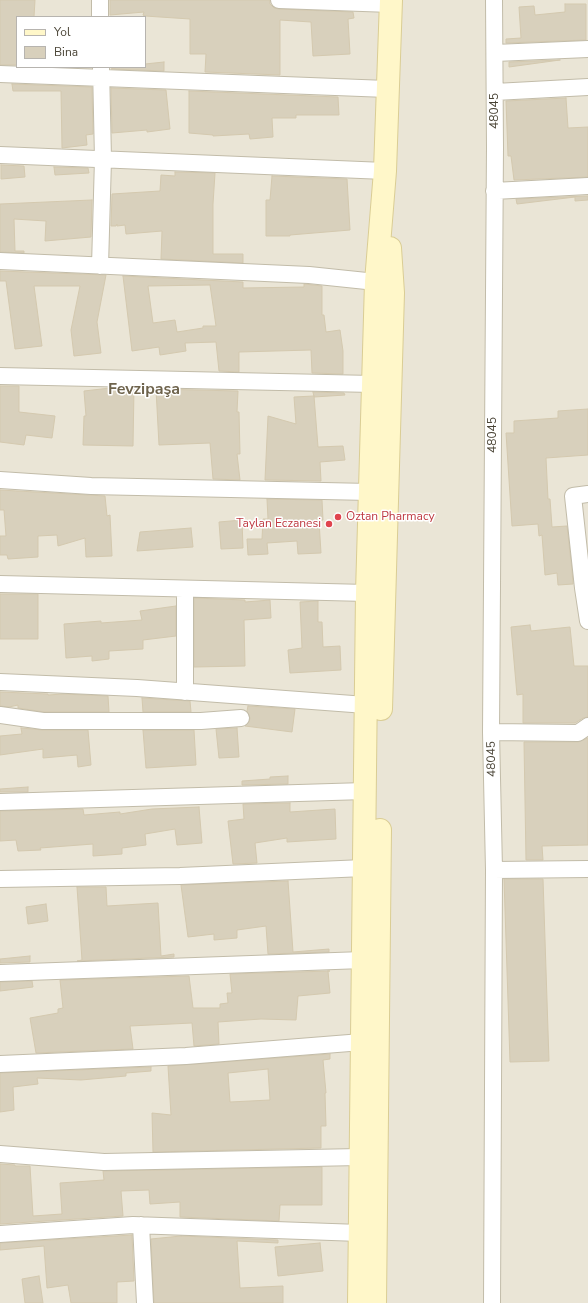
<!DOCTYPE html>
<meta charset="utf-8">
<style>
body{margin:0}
#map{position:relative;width:588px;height:1303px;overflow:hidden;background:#f6f3e8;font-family:"Nunito Sans",sans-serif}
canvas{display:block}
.legend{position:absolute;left:16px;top:16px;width:130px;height:52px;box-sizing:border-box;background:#fff;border:1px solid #b7b4af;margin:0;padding:5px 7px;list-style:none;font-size:12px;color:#4a4436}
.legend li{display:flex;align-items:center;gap:8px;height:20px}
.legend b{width:20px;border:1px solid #b7b4af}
</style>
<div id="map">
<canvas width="588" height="1303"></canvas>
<ul class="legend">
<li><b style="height:5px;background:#fff7c9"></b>Yol</li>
<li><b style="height:11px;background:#d8d0bc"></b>Bina</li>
</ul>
</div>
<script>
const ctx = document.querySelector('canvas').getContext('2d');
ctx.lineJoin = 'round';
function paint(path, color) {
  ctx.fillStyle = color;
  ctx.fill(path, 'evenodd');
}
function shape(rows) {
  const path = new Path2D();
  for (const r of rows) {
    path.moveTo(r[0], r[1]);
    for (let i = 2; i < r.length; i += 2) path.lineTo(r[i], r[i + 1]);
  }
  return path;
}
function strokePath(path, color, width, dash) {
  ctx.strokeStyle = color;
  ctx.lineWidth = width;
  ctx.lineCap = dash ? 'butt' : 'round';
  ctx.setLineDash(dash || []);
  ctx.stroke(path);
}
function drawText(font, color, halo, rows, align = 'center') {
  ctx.font = font + ' "Nunito Sans",sans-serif';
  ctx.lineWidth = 3;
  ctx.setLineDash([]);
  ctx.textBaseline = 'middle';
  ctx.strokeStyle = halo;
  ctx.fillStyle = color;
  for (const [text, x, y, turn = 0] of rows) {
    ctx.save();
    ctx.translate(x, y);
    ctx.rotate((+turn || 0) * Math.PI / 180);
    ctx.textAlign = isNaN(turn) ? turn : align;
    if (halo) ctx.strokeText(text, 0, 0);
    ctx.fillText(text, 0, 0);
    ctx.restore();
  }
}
paint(shape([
 [0,0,588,0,588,1303,0,1303],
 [17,17,145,17,145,67,17,67]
]), '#eae5d6');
const building = shape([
 [0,0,35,0,34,17,17,17,17,65,0,65,0,0],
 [110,0,270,0,270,4,274,8,279,9,353,12,354,18,348,19,350,54,313,56,311,22,280,20,280,75,205,72,206,54,190,54,190,19,145,16,143,15,144,12,110,15,110,0],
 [565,4,586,4,586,40,506,43,506,39,521,38,519,7,534,6,535,15,565,12,565,4],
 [560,60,509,67,509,62,560,60],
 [164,62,164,71,111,69,118,67,145,67,145,64,164,62],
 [12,84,92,87,93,134,86,135,87,145,62,148,61,91,13,91,12,84],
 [111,88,166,90,170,129,147,132,147,130,112,133,111,88],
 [189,91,338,97,339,115,296,115,296,118,272,118,273,137,250,139,249,134,213,136,213,135,189,133,189,91],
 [566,98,568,128,588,127,588,177,514,180,511,156,508,156,506,101,566,98],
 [1,165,24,166,25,177,1,179,1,165],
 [54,167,88,168,89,173,55,175,54,167],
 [175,172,215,173,213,204,213,254,243,254,243,263,161,259,162,231,126,234,125,225,117,226,117,224,116,226,111,226,112,194,160,191,161,175,175,176,175,172],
 [272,176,347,179,350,230,290,235,290,236,266,236,266,200,270,200,272,176],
 [588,196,588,200,575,201,575,197,517,204,516,199,588,196],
 [92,200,91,237,45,241,46,221,14,219,15,251,24,251,24,253,0,252,0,204,92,200],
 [0,271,106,275,97,322,101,353,74,356,71,330,80,286,34,286,42,346,15,349,6,281,0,281,0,271],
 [123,276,243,282,243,288,304,287,304,284,322,286,322,315,324,315,326,332,340,330,343,351,343,374,312,373,311,350,239,352,239,372,219,371,216,342,185,343,186,351,160,355,159,347,132,351,123,276],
 [210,285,216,326,203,326,203,328,177,332,175,320,153,323,148,286,210,285],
 [0,386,19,386,19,412,55,416,52,438,26,435,24,445,0,442,0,386],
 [110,388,134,388,133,446,83,445,84,416,86,416,84,391,110,388],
 [156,389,238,391,237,412,239,412,240,454,237,454,240,480,213,479,210,443,159,445,156,389],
 [313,392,344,393,345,395,314,397,313,392],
 [314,396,318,447,343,446,345,460,320,462,321,481,265,480,268,416,296,424,294,397,314,396],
 [588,409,588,455,546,458,548,499,550,499,552,527,567,526,572,570,573,584,558,585,557,573,545,575,542,535,539,536,538,524,512,526,506,433,514,433,514,421,558,418,558,411,588,409],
 [0,490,105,496,107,516,110,515,112,556,86,557,85,538,58,546,57,535,38,536,38,557,8,559,7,555,0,555,0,536,6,536,4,510,0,510,0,490],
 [267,499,322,500,323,520,319,521,321,553,298,554,297,541,267,543,268,554,248,555,247,539,262,539,263,519,268,519,267,499],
 [242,520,243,548,221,549,219,522,242,520],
 [191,528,193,547,137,551,140,532,191,528],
 [0,594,38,594,38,639,0,639,0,594],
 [194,598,245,600,245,602,270,600,271,618,244,620,245,666,194,667,194,598],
 [318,601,318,622,322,622,323,647,340,646,341,670,290,673,288,650,302,648,300,602,318,601],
 [176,606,176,636,143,640,143,649,109,651,109,659,92,661,92,656,66,658,64,624,101,621,101,623,142,620,140,611,176,606],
 [530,625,531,631,570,627,574,666,588,666,588,717,583,718,575,723,523,723,523,694,517,695,511,627,530,625],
 [0,692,48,694,48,695,63,694,108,696,109,712,44,712,18,708,18,705,9,707,0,706,0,692],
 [142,698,190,701,191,712,143,712,142,698],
 [248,706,295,709,292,732,245,726,249,722,250,718,247,711,248,706],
 [21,728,43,730,88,730,91,765,78,767,77,755,43,758,43,749,0,755,0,736,22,734,21,728],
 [237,728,239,757,219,758,216,729,237,728],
 [143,730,194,730,196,765,146,768,143,730],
 [588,738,588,845,542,846,543,860,526,860,524,742,578,742,588,738],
 [288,776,288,784,242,785,242,781,270,779,270,777,288,776],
 [28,787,28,792,0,792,0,789,28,787],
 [290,803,290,812,335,809,336,839,287,842,287,838,255,843,257,863,233,864,228,821,244,819,243,804,290,803],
 [199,807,202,843,177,845,175,829,145,834,146,845,122,848,122,854,93,856,93,844,40,848,41,850,18,851,16,840,0,841,0,811,83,809,84,815,120,812,120,814,152,809,199,807],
 [504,879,543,879,549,1061,510,1062,504,879],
 [288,881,293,952,329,949,329,952,268,954,266,926,237,930,237,938,214,940,214,934,188,937,181,885,288,881],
 [77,887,106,887,107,906,158,903,161,956,174,954,174,957,77,961,82,960,77,887],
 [46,904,48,921,28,924,26,907,46,904],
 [30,956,30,962,0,963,0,959,30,956],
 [328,971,330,993,298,996,296,1020,261,1019,218,1022,219,1044,194,1046,192,1023,130,1026,133,1049,36,1053,30,1018,58,1013,58,1009,63,1008,60,980,189,976,193,1008,220,1008,220,1004,228,1003,227,993,232,993,230,974,330,971,328,971],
 [32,981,33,987,0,991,0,982,32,981],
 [330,1054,330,1059,323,1060,326,1093,325,1093,326,1126,321,1126,321,1148,153,1152,152,1113,171,1115,168,1066,330,1054],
 [268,1069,270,1100,230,1102,228,1073,268,1069],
 [151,1067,151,1071,126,1073,126,1076,81,1080,37,1078,38,1084,13,1087,14,1110,0,1112,0,1073,151,1067],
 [0,1164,15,1165,15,1166,30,1166,33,1216,62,1214,60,1183,104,1180,103,1171,322,1167,322,1205,280,1205,279,1221,180,1217,180,1202,150,1204,149,1190,121,1191,123,1216,0,1224,0,1164],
 [132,1235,134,1281,117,1282,117,1303,71,1303,68,1285,47,1288,44,1246,0,1250,0,1243,132,1235],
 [181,1236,278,1240,278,1243,237,1241,240,1288,283,1286,283,1303,154,1303,151,1239,181,1236],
 [320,1243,323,1271,278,1276,275,1247,320,1243],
 [39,1276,43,1303,25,1303,22,1279,39,1276]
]);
paint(building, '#d8d0bc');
strokePath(building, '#d4c9af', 1);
const street = shape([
 [100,0,100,17],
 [279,0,391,4],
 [495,53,588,49],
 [0,74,387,89],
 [495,92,588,87],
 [0,155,385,171],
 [494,191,588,186],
 [0,261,309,275,376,282],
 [100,266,103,159,101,67],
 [0,376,373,384],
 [0,480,91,486,370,492],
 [588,494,573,496,583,588,588,621],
 [0,584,367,593],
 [185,589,185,692],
 [0,682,137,688,366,705],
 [0,715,43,721,201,721,241,718],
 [491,732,578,733,588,726],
 [0,802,365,791],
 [494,870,588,869],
 [0,879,180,876,364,868],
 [0,973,363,960],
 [0,1064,186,1056,362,1042],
 [0,1154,104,1162,360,1157],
 [141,1225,145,1303],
 [0,1234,133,1225,360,1233],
 [492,1303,494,870,491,732,495,147,494,0]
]);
const secondary = shape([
 [381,709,393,293,390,248],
 [359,1303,367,593,376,282,385,171,391,0],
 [375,1303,380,830]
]);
strokePath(street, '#c2bca9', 18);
strokePath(secondary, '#dacd94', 24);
strokePath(street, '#fff', 16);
strokePath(secondary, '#fff7c9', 22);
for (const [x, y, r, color] of [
 [338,517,4,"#e0444e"],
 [329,524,4,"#e0444e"]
]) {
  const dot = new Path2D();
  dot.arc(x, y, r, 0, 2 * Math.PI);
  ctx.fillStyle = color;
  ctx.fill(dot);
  strokePath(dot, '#fff', 1.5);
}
drawText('12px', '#4a4436', '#fff', [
 ["48045",495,111,-90],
 ["48045",493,435,-90],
 ["48045",492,759,-91]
]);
drawText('12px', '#be3a42', '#fff', [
 ["Oztan Pharmacy",346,517],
 ["Taylan Eczanesi",321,524,"right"]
], 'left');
drawText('bold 16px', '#6e634c', '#fff', [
 ["Fevzipaşa",144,390]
]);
</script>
